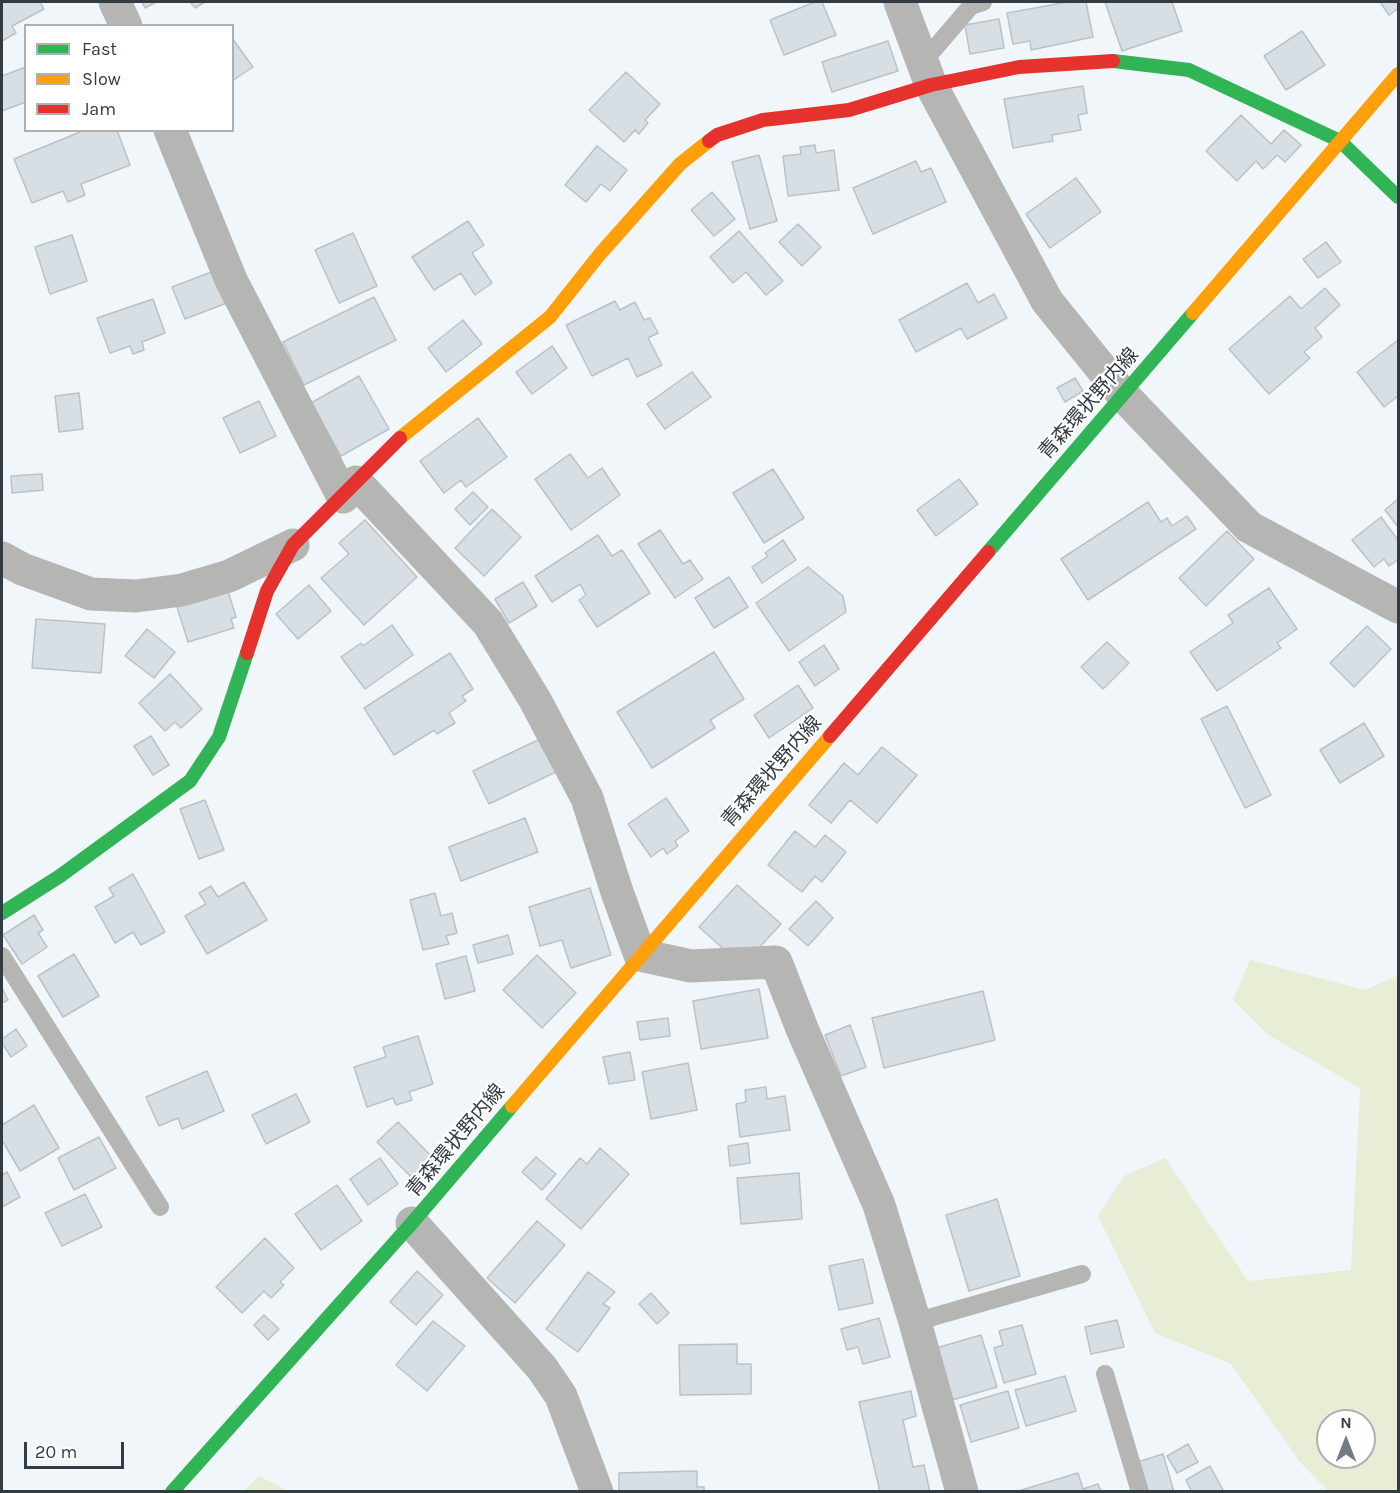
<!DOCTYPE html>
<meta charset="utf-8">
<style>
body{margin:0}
#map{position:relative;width:1400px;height:1493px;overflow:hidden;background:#f0f6fa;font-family:Karla,sans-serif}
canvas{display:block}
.frame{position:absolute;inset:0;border:3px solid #313b41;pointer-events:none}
.legend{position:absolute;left:24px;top:24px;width:210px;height:108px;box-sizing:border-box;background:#fff;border:2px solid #adb1b3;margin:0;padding:8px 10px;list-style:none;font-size:18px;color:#313b41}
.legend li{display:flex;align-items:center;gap:12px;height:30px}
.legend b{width:30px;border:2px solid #adb1b3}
.north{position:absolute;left:1316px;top:1409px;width:60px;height:60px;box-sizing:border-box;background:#fff;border:2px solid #adb1b3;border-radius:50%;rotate:0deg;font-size:16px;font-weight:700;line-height:24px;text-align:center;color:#313b41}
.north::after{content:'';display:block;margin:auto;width:21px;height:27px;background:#747c82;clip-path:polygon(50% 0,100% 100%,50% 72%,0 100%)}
.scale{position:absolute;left:24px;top:1442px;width:100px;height:27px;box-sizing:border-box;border:3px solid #313b41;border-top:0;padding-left:8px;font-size:18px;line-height:21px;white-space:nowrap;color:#313b41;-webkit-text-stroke:4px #fff;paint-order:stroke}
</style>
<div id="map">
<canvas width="1400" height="1493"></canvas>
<div class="frame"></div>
<ul class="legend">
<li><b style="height:8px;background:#30b455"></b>Fast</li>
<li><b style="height:8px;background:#ff9f0a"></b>Slow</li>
<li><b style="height:8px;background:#e5322d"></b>Jam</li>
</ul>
<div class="north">N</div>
<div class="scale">20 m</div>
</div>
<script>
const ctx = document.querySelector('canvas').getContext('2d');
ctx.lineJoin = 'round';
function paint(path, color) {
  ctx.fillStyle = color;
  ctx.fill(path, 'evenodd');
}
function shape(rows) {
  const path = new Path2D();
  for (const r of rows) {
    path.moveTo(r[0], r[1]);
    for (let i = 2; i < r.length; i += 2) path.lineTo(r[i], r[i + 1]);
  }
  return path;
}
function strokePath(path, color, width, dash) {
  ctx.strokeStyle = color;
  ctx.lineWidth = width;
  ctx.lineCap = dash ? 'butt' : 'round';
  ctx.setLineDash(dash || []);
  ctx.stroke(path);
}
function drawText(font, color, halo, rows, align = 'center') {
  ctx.font = font + ' Karla,"Noto Sans JP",sans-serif';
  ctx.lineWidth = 4.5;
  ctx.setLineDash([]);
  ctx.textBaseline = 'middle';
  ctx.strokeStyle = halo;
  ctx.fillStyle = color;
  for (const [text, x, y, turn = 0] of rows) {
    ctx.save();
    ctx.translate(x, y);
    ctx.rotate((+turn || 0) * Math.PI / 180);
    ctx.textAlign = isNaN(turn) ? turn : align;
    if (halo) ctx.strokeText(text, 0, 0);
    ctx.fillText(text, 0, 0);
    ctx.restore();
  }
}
paint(shape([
 [1250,960,1365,990,1398,975,1398,1491,1328,1491,1300,1462,1231,1364,1155,1333,1098,1216,1124,1176,1165,1158,1248,1281,1351,1270,1360,1088,1267,1034,1233,1000],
 [1328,1421,1364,1421,1364,1457,1328,1457],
 [259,1476,288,1491,244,1491]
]), '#e8edd5');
const building = shape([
 [2,2,40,2,44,9,12,26,16,33,2,41,2,2],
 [142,2,156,2,145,8,142,2],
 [190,2,205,2,195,8,190,2],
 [815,2,822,2,836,35,784,55,770,20,815,2],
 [1068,2,1086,2,1093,37,1031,50,1030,41,1013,44,1007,13,1068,2],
 [1105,2,1172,2,1182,31,1122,51,1105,2],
 [1380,2,1398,2,1398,9,1389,15,1380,2],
 [999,19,1004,48,970,54,965,25,999,19],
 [1302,31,1325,65,1286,90,1264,56,1302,31],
 [232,38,253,67,232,81,232,38],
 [888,41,898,71,832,92,822,62,888,41],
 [26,67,26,102,2,111,2,76,26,67],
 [626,72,660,104,645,120,648,123,639,134,635,130,624,142,589,110,626,72],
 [1083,86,1087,113,1078,115,1081,130,1052,135,1053,141,1013,148,1004,99,1083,86],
 [1241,115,1271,144,1284,130,1301,145,1285,162,1277,155,1263,169,1256,161,1237,181,1206,151,1241,115],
 [85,130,117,130,130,165,81,184,85,195,68,202,63,191,32,203,14,159,85,130],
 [815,145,816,153,834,150,839,190,788,196,783,156,801,154,800,147,815,145],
 [597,146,627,170,610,191,601,184,586,202,565,185,597,146],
 [759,155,777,221,750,229,732,162,759,155],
 [916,161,921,172,931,168,946,202,873,234,853,188,916,161],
 [1076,178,1101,212,1050,248,1026,214,1076,178],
 [712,192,735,219,714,236,691,210,712,192],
 [468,221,484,245,472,253,492,283,475,295,461,273,434,290,412,257,468,221],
 [798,224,821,247,802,266,779,242,798,224],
 [739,231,783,281,766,295,746,272,733,283,710,257,739,231],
 [353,233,377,286,339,303,315,250,353,233],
 [72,235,87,281,50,294,35,247,72,235],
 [1326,242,1341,262,1318,278,1303,259,1326,242],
 [214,271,227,303,185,319,172,287,214,271],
 [967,283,978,303,994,294,1007,318,967,339,961,328,916,352,899,320,967,283],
 [1325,288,1340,305,1315,328,1322,337,1304,352,1310,358,1269,394,1229,349,1290,296,1301,309,1325,288],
 [374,297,396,340,304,385,283,342,374,297],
 [153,299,165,333,142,342,144,350,133,354,130,346,110,353,97,318,153,299],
 [615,301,620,310,635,302,644,320,650,318,658,333,648,338,662,365,637,377,628,358,592,376,566,325,615,301],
 [463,320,482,344,446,372,428,348,463,320],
 [1398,340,1398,396,1384,407,1357,372,1398,340],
 [552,346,567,368,532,394,516,372,552,346],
 [692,372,711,397,665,429,647,404,692,372],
 [359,376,389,429,341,456,311,403,359,376],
 [1075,378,1083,391,1065,402,1057,388,1075,378],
 [79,393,83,429,59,432,55,396,79,393],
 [259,401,276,436,240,453,223,418,259,401],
 [478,418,507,457,466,487,461,480,444,493,420,461,478,418],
 [570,454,588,478,602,468,620,495,571,530,535,479,570,454],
 [773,469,804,518,764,543,733,493,773,469],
 [42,474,43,490,12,493,11,476,42,474],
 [959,479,978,504,936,536,917,510,959,479],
 [473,492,488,507,470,525,455,509,473,492],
 [1398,499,1398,527,1385,510,1398,499],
 [1148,502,1161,522,1167,518,1172,526,1187,516,1196,529,1088,600,1061,559,1148,502],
 [492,509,521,537,484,576,455,548,492,509],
 [1381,517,1398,540,1398,560,1389,566,1384,559,1374,567,1352,540,1381,517],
 [365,520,417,577,364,625,321,578,349,554,339,543,365,520],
 [660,530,683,564,690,560,703,579,675,598,638,544,660,530],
 [1227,531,1254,559,1206,606,1179,578,1227,531],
 [598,535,612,556,622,550,650,593,597,627,579,600,586,595,580,584,552,602,535,576,598,535],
 [783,540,796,560,762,583,752,567,768,556,765,553,783,540],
 [808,567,843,596,846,612,789,651,756,603,808,567],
 [729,577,748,607,714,628,695,598,729,577],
 [523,582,537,606,509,623,495,599,523,582],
 [309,585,331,611,298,639,276,614,309,585],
 [1269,588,1297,629,1277,643,1281,648,1217,691,1190,652,1233,623,1228,615,1269,588],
 [228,591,236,617,231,619,234,628,188,642,177,607,228,591],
 [36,619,105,624,101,673,32,668,36,619],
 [392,625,413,655,365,689,341,657,361,643,363,646,392,625],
 [1367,626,1391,649,1354,687,1330,663,1367,626],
 [147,629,175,652,154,678,125,656,147,629],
 [1107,642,1129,663,1103,689,1081,667,1107,642],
 [824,645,839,669,815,686,799,662,824,645],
 [714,652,744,699,710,720,715,728,652,768,617,712,714,652],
 [450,653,473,689,462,696,466,701,449,713,455,723,437,734,434,730,394,755,364,708,450,653],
 [170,674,202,709,181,728,175,722,165,731,139,703,170,674],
 [798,685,813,708,769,738,754,715,798,685],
 [1227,706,1271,795,1245,808,1201,719,1227,706],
 [1364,723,1384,756,1340,783,1320,750,1364,723],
 [151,736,169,765,153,775,134,746,151,736],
 [542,738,558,771,489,804,473,771,542,738],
 [882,747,917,775,877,823,850,800,831,823,809,805,844,763,858,775,882,747],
 [666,798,689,831,675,841,678,846,667,854,663,848,651,857,628,824,666,798],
 [205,800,224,850,199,859,180,809,205,800],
 [525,818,538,852,461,881,449,847,525,818],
 [795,831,815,847,825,835,846,852,822,882,815,876,802,892,768,865,795,831],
 [133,874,165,932,141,945,133,932,115,943,95,907,114,896,109,888,133,874],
 [244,882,267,920,207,954,185,916,206,904,199,893,211,886,218,897,244,882],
 [737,885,781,924,756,951,728,953,699,927,737,885],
 [590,888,611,955,571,968,562,940,540,946,529,907,590,888],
 [435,893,441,916,452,913,457,933,446,936,449,944,423,950,410,900,435,893],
 [816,901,833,918,808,946,789,929,816,901],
 [34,915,43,930,38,933,47,947,22,964,3,935,34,915],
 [508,935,513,954,478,963,473,945,508,935],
 [74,954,99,996,63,1017,38,976,74,954],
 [537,955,576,993,542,1028,503,990,537,955],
 [466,956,475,991,445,999,436,964,466,956],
 [2,988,8,1000,2,1003,2,988],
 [759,989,768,1038,701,1049,693,1001,759,989],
 [983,991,995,1040,884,1068,872,1018,983,991],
 [668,1018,670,1036,640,1040,637,1022,668,1018],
 [850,1025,866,1067,841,1076,825,1035,850,1025],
 [16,1029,27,1046,11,1057,2,1043,2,1039,16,1029],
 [418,1036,433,1084,409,1092,412,1100,396,1105,393,1098,367,1107,354,1067,386,1057,383,1047,418,1036],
 [630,1052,635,1080,609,1084,603,1057,630,1052],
 [688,1063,697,1110,651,1119,642,1072,688,1063],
 [207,1071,224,1111,182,1129,178,1118,159,1126,146,1097,207,1071],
 [766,1087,767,1099,785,1096,790,1130,740,1137,736,1104,746,1102,745,1090,766,1087],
 [296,1094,310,1122,266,1144,252,1115,296,1094],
 [34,1105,59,1148,20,1171,2,1140,2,1125,34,1105],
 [398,1122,432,1157,411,1177,377,1142,398,1122],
 [99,1137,116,1168,74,1190,58,1158,99,1137],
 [748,1143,750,1163,730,1166,728,1146,748,1143],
 [600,1148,629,1174,581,1229,546,1199,580,1158,587,1164,600,1148],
 [536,1157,556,1174,542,1190,522,1172,536,1157],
 [380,1158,398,1184,368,1205,350,1179,380,1158],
 [7,1172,20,1197,2,1207,2,1175,7,1172],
 [799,1173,802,1219,741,1224,737,1178,799,1173],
 [337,1185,362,1221,321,1250,295,1214,337,1185],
 [85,1194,102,1227,62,1246,45,1213,85,1194],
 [997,1199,1020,1276,969,1291,946,1215,997,1199],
 [537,1221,565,1245,515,1303,487,1278,537,1221],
 [265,1238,294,1268,280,1282,284,1285,271,1298,264,1291,242,1313,216,1287,265,1238],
 [863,1259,873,1303,839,1310,829,1266,863,1259],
 [417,1271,443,1295,416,1325,390,1302,417,1271],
 [588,1272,615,1292,603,1304,610,1308,578,1352,546,1329,588,1272],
 [651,1293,669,1313,657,1324,639,1304,651,1293],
 [264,1315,279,1329,268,1340,254,1325,264,1315],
 [879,1318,890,1357,863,1364,858,1347,847,1350,841,1329,879,1318],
 [1117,1320,1124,1347,1091,1354,1085,1327,1117,1320],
 [433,1321,465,1346,427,1391,396,1365,433,1321],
 [1022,1325,1036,1374,1004,1383,994,1348,1003,1345,999,1331,1022,1325],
 [981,1335,997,1387,952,1400,936,1348,981,1335],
 [737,1344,737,1364,751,1364,751,1394,680,1395,679,1345,737,1344],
 [1065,1376,1076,1411,1026,1426,1015,1390,1065,1376],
 [911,1391,916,1416,903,1420,913,1467,924,1465,930,1492,880,1492,859,1402,911,1391],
 [1008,1391,1019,1428,971,1442,960,1405,1008,1391],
 [1188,1444,1198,1462,1177,1473,1167,1456,1188,1444],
 [1163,1454,1174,1492,1147,1492,1138,1462,1163,1454],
 [1210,1466,1223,1490,1220,1492,1192,1492,1186,1480,1210,1466],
 [697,1471,697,1487,704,1487,704,1492,619,1492,619,1473,697,1471],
 [1078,1473,1083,1489,1098,1484,1101,1492,1015,1492,1078,1473]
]);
paint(building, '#d8dfe4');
strokePath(building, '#bbc2c7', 1.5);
strokePath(shape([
 [923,62,971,6,983,2],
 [2,956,160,1207],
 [915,1322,1082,1274],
 [1105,1374,1140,1492]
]), '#b5b6b4', 18);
strokePath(shape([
 [115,2,126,26],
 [900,2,931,85,1047,301,1123,395,1249,527,1398,607],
 [170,130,231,280,343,497],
 [356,482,488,623,535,700,587,798,617,892,640,955,691,966,776,962,803,1031,879,1205,915,1322,962,1492],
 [2,558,22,569,91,594,136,596,182,590,229,576,293,545],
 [412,1223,542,1368,561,1396,597,1492]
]), '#b5b6b4', 33);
strokePath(shape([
 [1113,61,1189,70,1340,141,1398,197],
 [988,552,1193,313],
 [2,913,60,876,190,781,219,737,247,653],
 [172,1492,412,1223,512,1106]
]), '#30b455', 14);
strokePath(shape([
 [1193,313,1398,74],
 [400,438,550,317,600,254,680,164,709,141],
 [512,1106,830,736]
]), '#ff9f0a', 14);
strokePath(shape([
 [709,141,717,135,763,120,849,110,931,85,1019,67,1113,61],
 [247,653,267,591,293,545,400,438],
 [830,736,988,552]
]), '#e5322d', 14);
drawText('20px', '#313b41', '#fff', [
 ["青森環状野内線",1089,404,-49],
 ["青森環状野内線",772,772,-49],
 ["青森環状野内線",456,1141,-50]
]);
</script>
